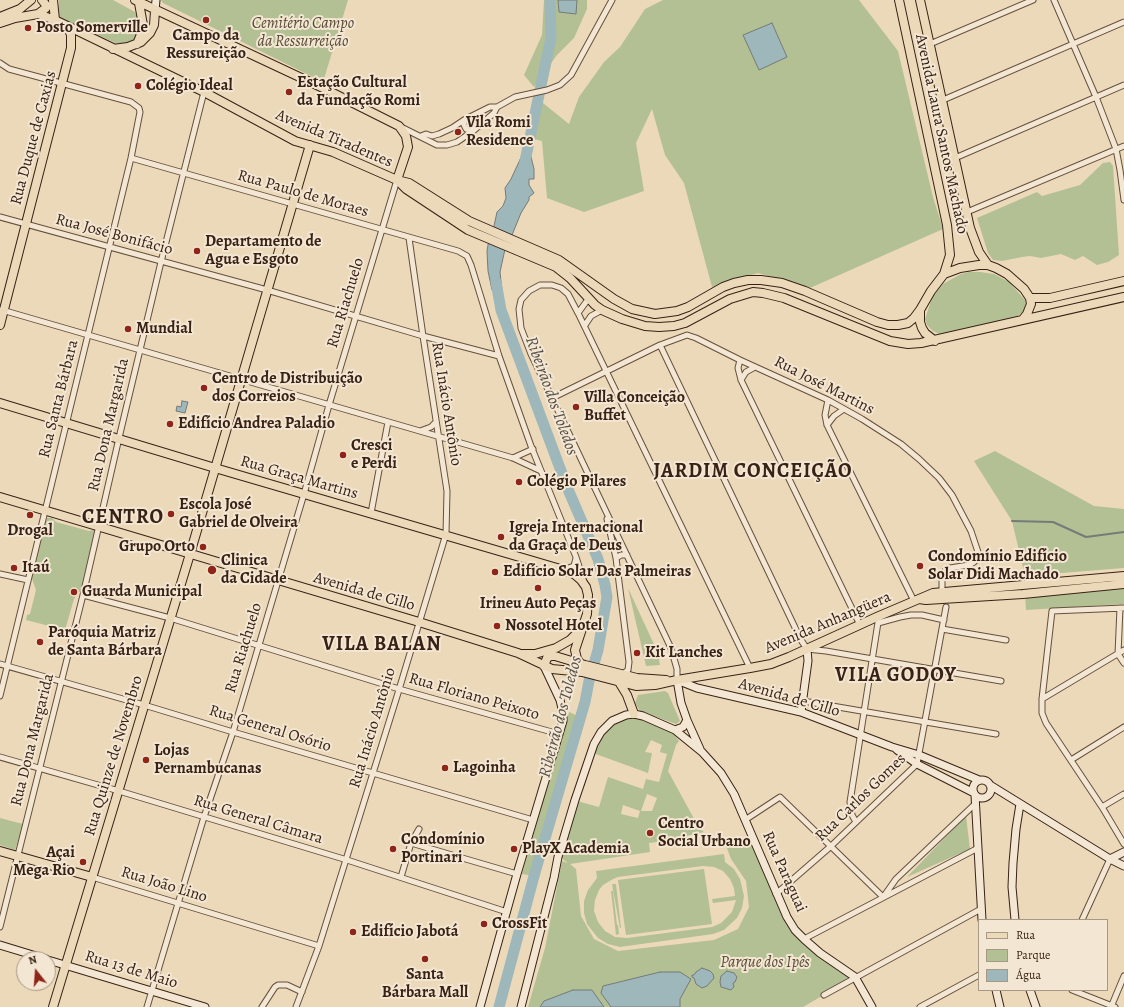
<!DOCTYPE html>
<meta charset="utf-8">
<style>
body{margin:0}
#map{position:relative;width:1124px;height:1007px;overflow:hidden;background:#ecd9ba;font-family:Alegreya,serif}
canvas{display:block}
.legend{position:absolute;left:978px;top:919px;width:130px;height:72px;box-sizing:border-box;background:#f3e6d2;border:1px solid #a89886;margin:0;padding:5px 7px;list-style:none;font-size:12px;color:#382215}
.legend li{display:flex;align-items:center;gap:8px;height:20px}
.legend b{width:20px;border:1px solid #a89886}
.north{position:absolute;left:16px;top:951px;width:40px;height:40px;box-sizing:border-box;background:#f3e6d2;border:1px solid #a89886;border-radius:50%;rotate:343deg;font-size:11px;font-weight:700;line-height:16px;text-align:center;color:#382215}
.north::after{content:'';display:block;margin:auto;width:14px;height:18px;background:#8f2418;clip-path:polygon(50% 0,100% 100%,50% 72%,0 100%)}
</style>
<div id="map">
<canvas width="1124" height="1007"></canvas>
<ul class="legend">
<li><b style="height:5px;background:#ecd9ba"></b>Rua</li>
<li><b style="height:11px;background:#b3c094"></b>Parque</li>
<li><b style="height:11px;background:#9db7ba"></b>Água</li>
</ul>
<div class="north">N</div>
</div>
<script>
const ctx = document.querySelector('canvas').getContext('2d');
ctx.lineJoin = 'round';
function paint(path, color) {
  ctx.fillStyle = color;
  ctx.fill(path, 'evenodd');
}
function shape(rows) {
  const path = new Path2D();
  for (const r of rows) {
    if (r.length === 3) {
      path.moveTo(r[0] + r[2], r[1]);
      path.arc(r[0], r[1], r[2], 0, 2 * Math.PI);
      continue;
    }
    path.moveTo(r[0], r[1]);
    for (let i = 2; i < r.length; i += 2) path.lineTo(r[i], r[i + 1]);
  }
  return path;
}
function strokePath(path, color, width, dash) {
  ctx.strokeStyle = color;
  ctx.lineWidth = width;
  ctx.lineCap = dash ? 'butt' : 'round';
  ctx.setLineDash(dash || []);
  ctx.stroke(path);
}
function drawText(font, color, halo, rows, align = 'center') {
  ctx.font = font + ' Alegreya,serif';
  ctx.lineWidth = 4;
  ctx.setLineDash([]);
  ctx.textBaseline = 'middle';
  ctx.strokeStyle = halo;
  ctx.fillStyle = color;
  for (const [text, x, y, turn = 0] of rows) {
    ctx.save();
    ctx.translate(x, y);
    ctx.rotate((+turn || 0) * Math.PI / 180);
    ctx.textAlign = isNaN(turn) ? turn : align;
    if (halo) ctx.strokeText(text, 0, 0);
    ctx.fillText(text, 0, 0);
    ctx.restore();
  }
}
paint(shape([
 [59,0,113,0,135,12,139,22,139,33,132,42,124,47,59,17],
 [161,0,348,0,323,82,163,3],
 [544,0,587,0,587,9,574,38,557,55,534,87,524,75,542,35],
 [663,0,859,0,898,51,933,197,943,229,810,288,758,273,712,287,684,183,665,155,652,109,636,143,644,191,584,212,547,198,542,141,530,138,538,99,569,124,579,97,604,62,620,47,645,9],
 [1110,162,1113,166,1119,255,1108,262,1097,265,1083,256,1075,260,1061,254,1041,258,1030,256,1022,257,1002,261,993,260,988,253,977,218,1037,192,1042,196,1080,185,1103,163],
 [969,272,980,272,994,274,1009,282,1025,300,1026,303,1024,311,1016,317,941,335,933,331,927,325,925,319,932,298,943,284,961,274],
 [995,451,1094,506,1124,509,1124,568,1025,576,1012,521,974,461],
 [47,518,52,518,56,522,89,531,94,530,96,531,82,590,77,594,74,599,65,630,26,620,27,615,30,614,36,590,31,576],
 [1124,586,1124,604,1026,610,1025,593],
 [628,588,658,653,660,665,646,666],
 [665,691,668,693,680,721,676,724,640,711,635,703,638,695],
 [569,712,580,717,534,876,522,874],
 [633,716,672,732,679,741,676,745,668,771,698,826,701,830,704,832,664,841,649,843,650,852,570,864,576,869,581,916,594,939,618,951,714,940,738,929,749,907,746,881,731,859,724,840,750,837,778,905,790,927,817,955,853,978,803,1007,528,1007,545,948,562,861,568,863,560,857,577,801,599,807,608,777,643,789,646,779,659,782,667,754,660,752,662,745,651,740,645,752,652,753,648,773,593,753,601,733,614,722],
 [647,794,657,798,652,811,641,811],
 [623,805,640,811,638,818,621,814],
 [966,816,970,849,907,877],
 [0,818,23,824,15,850,0,845],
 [724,854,725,862,734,869,740,879,744,896,742,908,737,918,724,930,713,934,620,947,608,944,598,938,587,924,584,913,584,901,588,890,597,878,596,871],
 [703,866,714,867,723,871,730,879,734,888,735,896,712,899,713,903,736,900,732,912,721,923,712,927,627,938,615,937,605,931,598,922,594,911,595,900,599,890,603,885,613,879,618,877],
 [704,869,712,924,626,935,618,880],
 [612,884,616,884,621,928,620,928],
 [611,891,613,891,617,925,618,925,619,934,616,935]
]), '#b3c094');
const water = shape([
 [558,0,577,0,576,14,559,12,558,0],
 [772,23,787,57,759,70,743,35,772,23],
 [524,151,530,153,534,169,534,179,529,179,529,185,534,193,529,197,529,200,521,213,512,235,507,240,500,272,502,291,499,296,492,290,488,271,487,251,490,233,494,226,497,212,503,206,506,198,505,188,511,179,524,151],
 [182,401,188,402,185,413,176,411,177,406,181,407,182,401],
 [532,887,519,941,520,945,512,973,502,1007,499,1007,531,888,532,887],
 [702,968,710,971,713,974,714,978,707,986,702,988,696,984,694,978,692,977,692,975,694,975,696,972,702,968],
 [727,971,734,973,737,977,735,982,733,983,734,987,731,990,721,987,720,982,721,976,727,971],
 [660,972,680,972,691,979,680,999,680,1007,611,1007,601,993,603,986,660,972],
 [573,990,592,990,604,1007,540,1007,544,1001,573,990]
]);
paint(water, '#9db7ba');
strokePath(water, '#757b78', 1);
strokePath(shape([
 [1012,521,1053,522,1086,537,1124,532]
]), '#757b78', 2);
strokePath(shape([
 [524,166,551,38,550,0],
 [496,282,501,310,567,487,598,559,605,585,607,597,598,650,589,681,585,702,534,876,499,1007]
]), '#9db7ba', 11);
const street = shape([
 [1054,0,1096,97,1116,149,1120,170,1124,200],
 [930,44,1033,0],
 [0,63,9,69,131,102,139,108,140,112,131,158,0,696],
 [943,100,1124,22],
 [464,120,464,125,466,129,473,131],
 [401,127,437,145,447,145,457,142,473,131,494,113,497,107],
 [421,136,426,134,432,136,439,134,452,128,464,120,490,107,497,107,515,97,547,90,560,85,571,75,612,0],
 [131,158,458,251,467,256,471,265,499,356,531,446,576,557,584,582],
 [955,158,1124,85],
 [967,212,1124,146],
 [0,217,267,290,423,336,499,356],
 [2,310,513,458,541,471],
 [578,313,589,298],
 [585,325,591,316,602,310],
 [660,345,801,640,807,649,826,651,1001,681],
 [740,360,738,368,741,380,860,625],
 [741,380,746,372,755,367],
 [552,398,660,345,687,335,696,338,740,360,828,400,862,419,901,444,919,459,939,478,952,495,971,531,978,552,978,558,974,562,969,565,950,568,946,570,943,573,942,579,942,591],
 [828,400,825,415,827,425,914,601],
 [827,425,834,416,844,409],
 [420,431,431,427,436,422],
 [513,458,533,449],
 [371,513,388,422],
 [607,519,616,558,629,662,628,670,622,675],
 [616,558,621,555,627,555],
 [565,569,574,566,576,558],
 [0,574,28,580],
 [83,595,170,618,399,689,559,734],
 [1120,608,1118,654,1124,663],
 [1124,608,1052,611,1042,699,1042,713,1046,723,1102,807,1124,844],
 [878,623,900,617,911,615,922,615,944,620],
 [942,629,1006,640],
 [0,664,144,705,233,732,533,820],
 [677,680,677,669,671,648,552,398,531,354,521,328,519,309,521,300,529,291,540,285,552,285,561,288,568,294,578,313,750,668],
 [1042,699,1124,650],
 [803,701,996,734],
 [0,757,119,791,347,860,507,912],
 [1071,760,1124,727],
 [1102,807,1124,794],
 [745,820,780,797,883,897],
 [856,822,852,815,850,802,879,616],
 [411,843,419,829],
 [92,877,319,946],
 [401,877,411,843,517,874],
 [776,894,830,847,917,764,946,607],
 [884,896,896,879,976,803],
 [1082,920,1110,859],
 [0,927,83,595,119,438,161,262,204,92],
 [804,939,978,848],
 [1072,990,1115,1007],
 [824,995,981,909],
 [147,1007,204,817,233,732,304,494,329,405,397,180],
 [262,1007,275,987,278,985,287,985,302,992],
 [296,1007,319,946,398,693,446,534,447,491,423,336,409,238],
 [920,1007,979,975],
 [1111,1007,1124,976]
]);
const secondary = shape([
 [155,11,156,0],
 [801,712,808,661,807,649],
 [675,730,683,727,687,720],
 [700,749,687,720,681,703,677,680,697,688,801,712,892,747,919,755,979,780],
 [897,750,917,764,974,793],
 [982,789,9],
 [990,785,1110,859,1124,866],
 [975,795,982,920],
 [1110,859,1124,852],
 [1015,920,1012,887,1013,863,1016,829,1020,804],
 [0,945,46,959],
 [48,960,205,1007],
 [996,990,1000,1007],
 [1030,990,1036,1007],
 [480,1007,517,874,563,721,563,713,560,700,544,666],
 [521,1007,554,878,558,857,575,800,594,744,601,732,612,721,626,715,634,714,643,716,675,730,702,752,721,773,734,794,787,917,795,930,804,939,820,953,855,977,872,1007]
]);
const primary = shape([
 [53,0,55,20],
 [135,0,325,89,399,126,406,136,408,147,397,180],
 [899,0,947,225,950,255,944,274],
 [920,0,970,228,979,252,988,265],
 [38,14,46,8,46,5,42,0],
 [0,17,20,9,31,0],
 [0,23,15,18,38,14,55,20,204,92,295,141,333,152,397,180,409,183,469,221,559,260,614,299,632,309,655,314,677,311,688,307,723,287,734,283,748,280,761,280,782,283,805,291,877,322,888,325,898,325,908,323,914,318,920,310,931,291,944,274,960,268,979,265,988,265,996,268,1007,274,1024,289,1030,298,1031,304,1027,314,1023,319],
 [137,44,142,32,143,25,139,3],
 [113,49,128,47,141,42,150,33,154,25,155,11],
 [397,180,406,189,468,230,556,267,570,278,595,305,602,310,622,319,645,326,659,327,674,326,685,323,730,299,753,292,763,293,784,298,890,341,908,344,921,343,1124,297],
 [1030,298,1050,298,1124,281],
 [920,310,920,322,922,328,925,333,935,341],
 [0,325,71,48,71,35,68,27],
 [0,403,215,468,564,570,574,574,581,580,586,587,588,595,587,614,575,650,577,659,581,664],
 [0,497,419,622,518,653,552,669,582,672,636,686,655,685,677,680,750,668,771,664,789,657,879,616,933,593,1124,576],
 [919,599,926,600,1023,594,1124,584],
 [522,654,535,654,556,648,570,640,580,630],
 [544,666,547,658,551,656,555,656,585,665,637,678,666,680],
 [619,682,627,695,634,714],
 [0,851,92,877],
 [53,1007,190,554,310,145]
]);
strokePath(street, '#65503e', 7);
strokePath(secondary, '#382215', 9);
strokePath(primary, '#382215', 10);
strokePath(street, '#f3e6d2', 5);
strokePath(secondary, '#f3e6d2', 7);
strokePath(primary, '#ecd9ba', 8);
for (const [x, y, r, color] of [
 [206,20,4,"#8f2418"],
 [28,28,4,"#8f2418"],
 [138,86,4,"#8f2418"],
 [289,92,4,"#8f2418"],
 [458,132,4,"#8f2418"],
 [197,251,4,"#8f2418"],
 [128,329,4,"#8f2418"],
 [204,388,4,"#8f2418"],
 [576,407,4,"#8f2418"],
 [170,424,4,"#8f2418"],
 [343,455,4,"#8f2418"],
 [519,482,4,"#8f2418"],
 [171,514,4,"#8f2418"],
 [30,515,4,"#8f2418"],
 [501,537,4,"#8f2418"],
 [203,547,4,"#8f2418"],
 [920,566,4,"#8f2418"],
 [14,568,4,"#8f2418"],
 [212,570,5,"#8f2418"],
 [495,572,4,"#8f2418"],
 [538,588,4,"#8f2418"],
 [74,592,4,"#8f2418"],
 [497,626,4,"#8f2418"],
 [40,642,4,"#8f2418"],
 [637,653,4,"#8f2418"],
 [146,760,4,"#8f2418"],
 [445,768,4,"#8f2418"],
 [650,833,4,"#8f2418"],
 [393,849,4,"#8f2418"],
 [514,849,4,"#8f2418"],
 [83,862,4,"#8f2418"],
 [484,924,4,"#8f2418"],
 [353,932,4,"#8f2418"],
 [425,959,4,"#8f2418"]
]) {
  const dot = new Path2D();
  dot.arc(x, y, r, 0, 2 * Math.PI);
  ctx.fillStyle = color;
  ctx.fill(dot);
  strokePath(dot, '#f3e6d2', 1.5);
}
drawText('italic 16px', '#574a35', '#f3e6d2', [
 ["Cemitério Campo",303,24],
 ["da Ressurreição",303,42],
 ["Parque dos Ipês",765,963]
]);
drawText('bold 16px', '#382215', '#f3e6d2', [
 ["Posto Somerville",36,28],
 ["Campo da",206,36,"center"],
 ["Ressureição",206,54,"center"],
 ["Estação Cultural",297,83],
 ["da Fundação Romi",297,101],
 ["Colégio Ideal",146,86],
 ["Vila Romi",466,123],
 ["Residence",466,141],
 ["Departamento de",205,242],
 ["Agua e Esgoto",205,260],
 ["Mundial",136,329],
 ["Centro de Distribuição",212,379],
 ["dos Correios",212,397],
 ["Villa Conceição",584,398],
 ["Buffet",584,416],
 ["Edifício Andrea Paladio",178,424],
 ["Cresci",351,446],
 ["e Perdi",351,464],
 ["Colégio Pilares",527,482],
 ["Escola José",179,505],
 ["Gabriel de Olveira",179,523],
 ["Igreja Internacional",509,528],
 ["da Graça de Deus",509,546],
 ["Drogal",30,531,"center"],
 ["Grupo Orto",195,547,"right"],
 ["Condomínio Edifício",928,557],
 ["Solar Didi Machado",928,575],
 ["Clinica",221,561],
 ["da Cidade",221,579],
 ["Itaú",22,568],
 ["Edifício Solar Das Palmeiras",503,572],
 ["Guarda Municipal",82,592],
 ["Irineu Auto Peças",538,604,"center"],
 ["Nossotel Hotel",505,626],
 ["Paróquia Matriz",48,633],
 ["de Santa Bárbara",48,651],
 ["Kit Lanches",645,653],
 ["Lojas",154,751],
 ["Pernambucanas",154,769],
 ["Lagoinha",453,768],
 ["Centro",658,824],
 ["Social Urbano",658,842],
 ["Condomínio",401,840],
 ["Portinari",401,858],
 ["PlayX Academia",522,849],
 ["Açai",75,853,"right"],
 ["Mega Rio",75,871,"right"],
 ["CrossFit",492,924],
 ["Edifício Jabotá",361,932],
 ["Santa",425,975,"center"],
 ["Bárbara Mall",425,993,"center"]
], 'left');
drawText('16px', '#382215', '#f3e6d2', [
 ["Avenida Laura Santos Machado",941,134,78],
 ["Rua Duque de Caxias",34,138,-75],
 ["Avenida Tiradentes",334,139,23],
 ["Rua Paulo de Moraes",303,194,16],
 ["Rua José Bonifácio",114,235,15],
 ["Rua Riachuelo",346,303,-73],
 ["Rua José Martins",824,386,27],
 ["Rua Santa Bárbara",59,399,-76],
 ["Rua Inácio Antônio",446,404,81],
 ["Rua Dona Margarida",109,425,-77],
 ["Rua Graça Martins",299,478,16],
 ["Avenida de Cillo",364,592,16],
 ["Avenida Anhangüera",828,623,-23],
 ["Rua Riachuelo",244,648,-73],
 ["Rua Floriano Peixoto",474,697,16],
 ["Avenida de Cillo",789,698,16],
 ["Rua Inácio Antônio",373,728,-73],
 ["Rua General Osório",270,729,17],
 ["Rua Dona Margarida",33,740,-76],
 ["Rua Quinze de Novembro",114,756,-73],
 ["Rua Carlos Gomes",861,798,-44],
 ["Rua General Câmara",258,820,17],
 ["Rua Paraguai",784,872,66],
 ["Rua João Lino",164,885,17],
 ["Rua 13 de Maio",131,970,17]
]);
drawText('italic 17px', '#564f47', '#f3e6d2', [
 ["Ribeirão dos Toledos",551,396,70],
 ["Ribeirão dos Toledos",561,717,-75]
]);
ctx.letterSpacing = '1px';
drawText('bold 20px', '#382215', '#f3e6d2', [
 ["JARDIM CONCEIÇÃO",753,472],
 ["CENTRO",123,518],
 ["VILA BALAN",382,645],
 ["VILA GODOY",896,676]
]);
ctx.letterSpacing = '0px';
</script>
